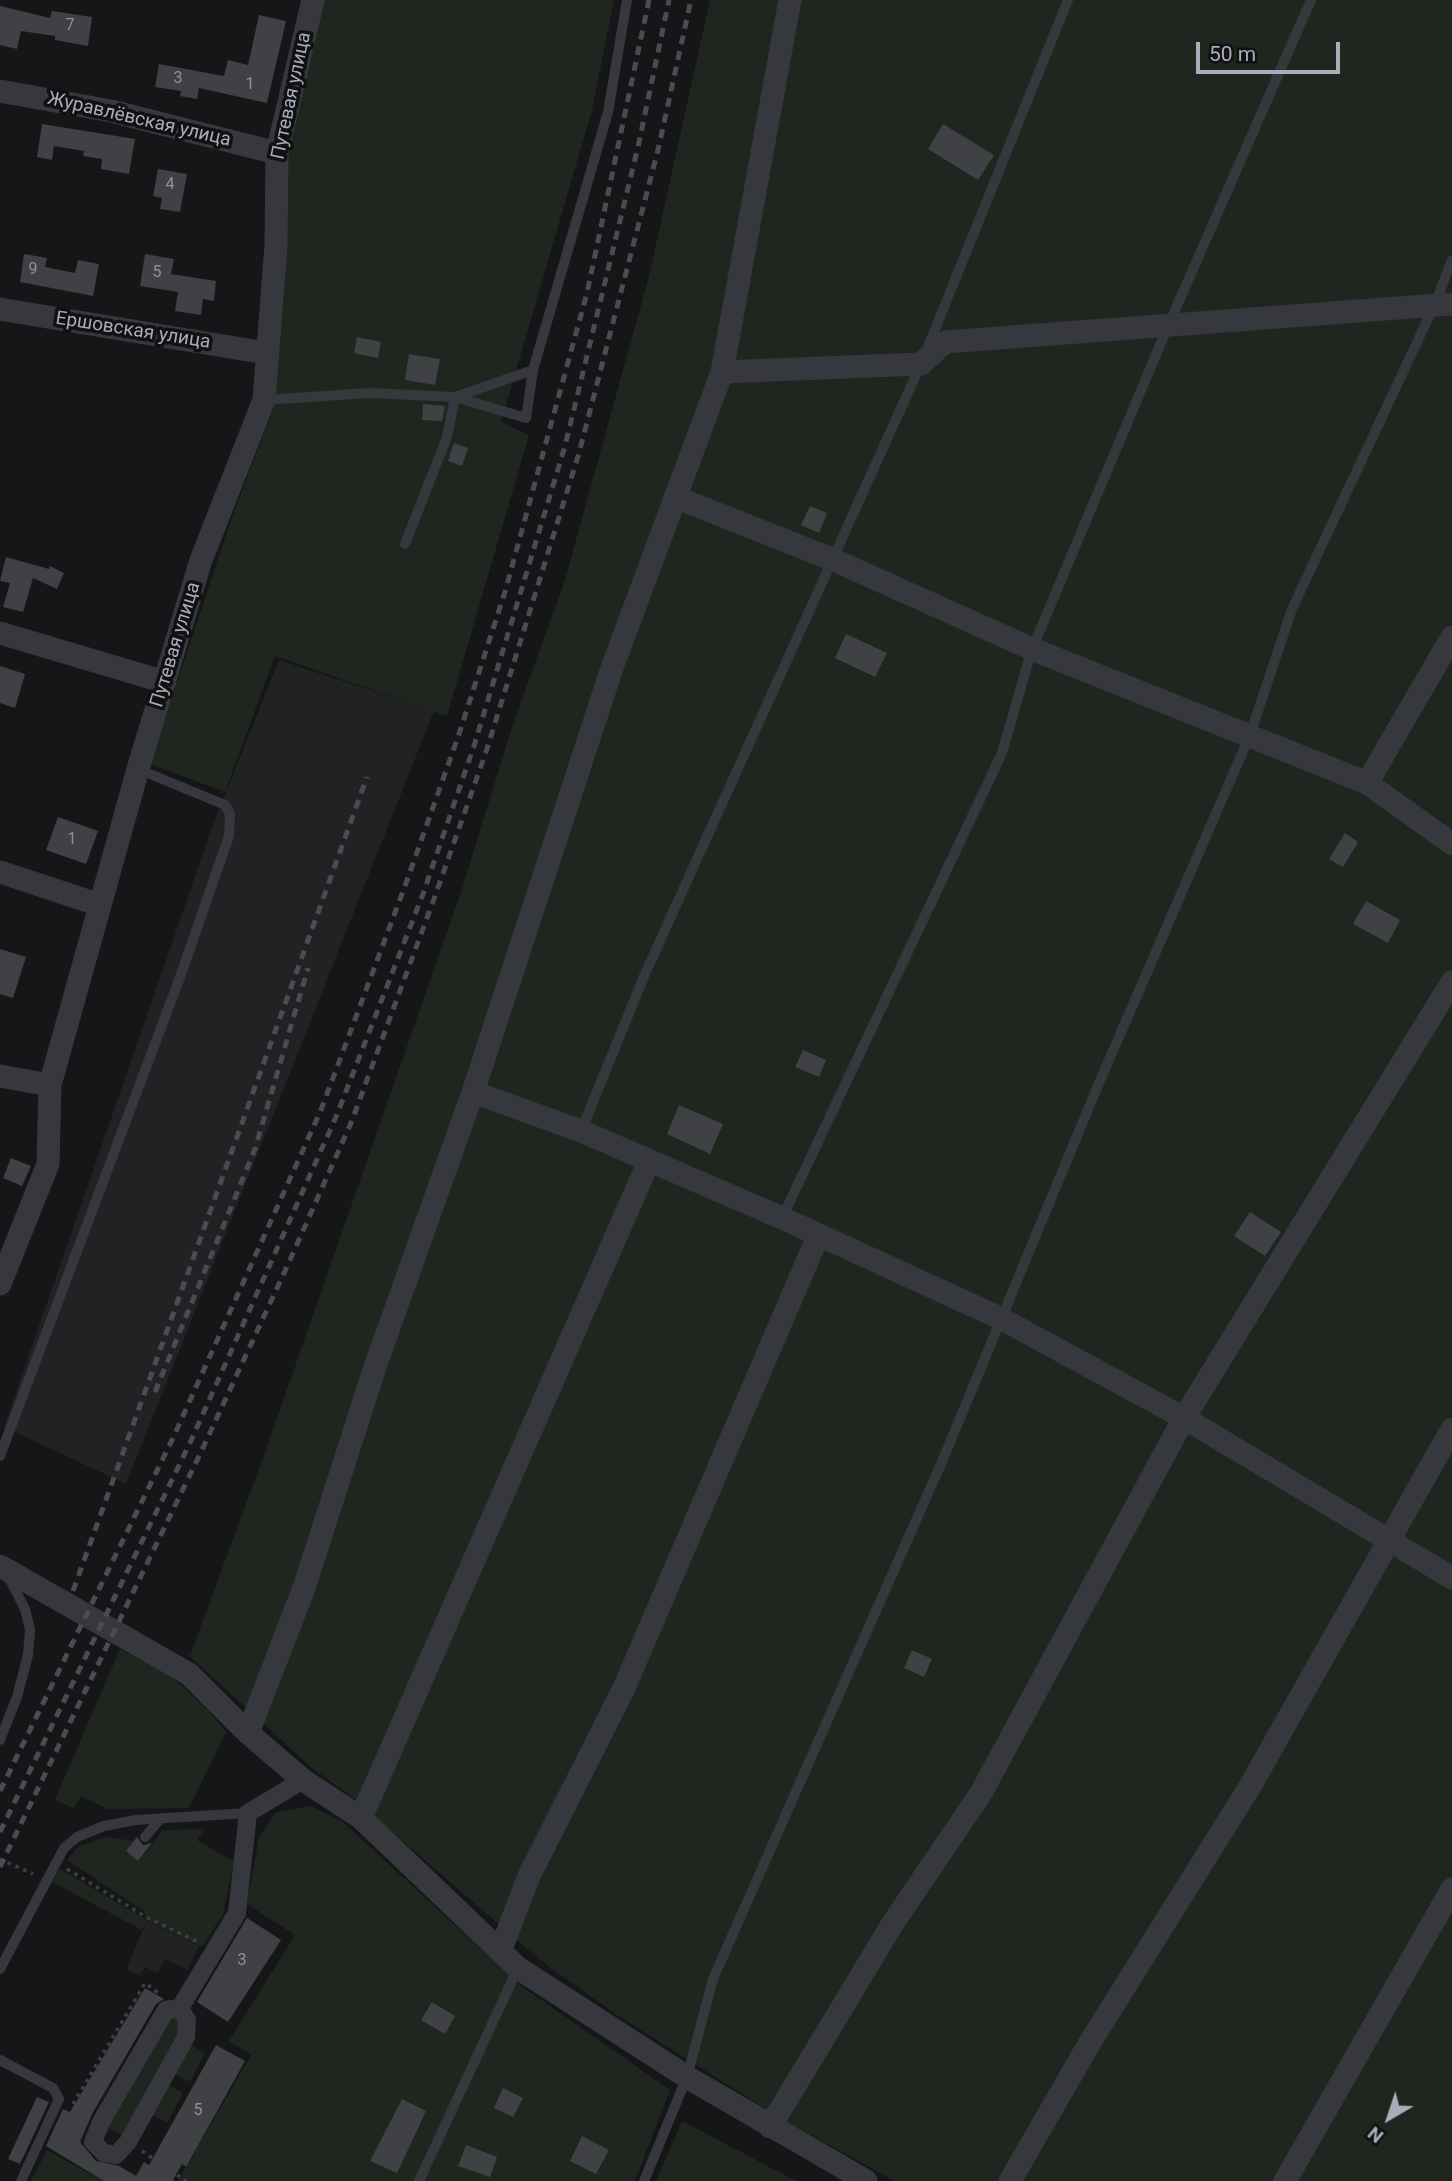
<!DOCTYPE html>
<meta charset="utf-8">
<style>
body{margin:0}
#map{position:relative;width:1452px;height:2181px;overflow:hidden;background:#161618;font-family:Roboto,sans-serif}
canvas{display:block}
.north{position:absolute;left:1354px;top:2083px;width:70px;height:70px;-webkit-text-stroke:5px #111113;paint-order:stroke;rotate:219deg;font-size:19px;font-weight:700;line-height:28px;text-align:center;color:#a8adb8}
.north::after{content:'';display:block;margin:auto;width:24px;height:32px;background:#a8adb8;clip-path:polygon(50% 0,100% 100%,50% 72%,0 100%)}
.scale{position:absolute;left:1196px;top:42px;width:144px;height:32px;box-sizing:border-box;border:4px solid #a8adb8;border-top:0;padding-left:9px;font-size:21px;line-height:24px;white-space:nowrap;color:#a8adb8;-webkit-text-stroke:5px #111113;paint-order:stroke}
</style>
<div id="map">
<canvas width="1452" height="2181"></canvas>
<div class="north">N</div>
<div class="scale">50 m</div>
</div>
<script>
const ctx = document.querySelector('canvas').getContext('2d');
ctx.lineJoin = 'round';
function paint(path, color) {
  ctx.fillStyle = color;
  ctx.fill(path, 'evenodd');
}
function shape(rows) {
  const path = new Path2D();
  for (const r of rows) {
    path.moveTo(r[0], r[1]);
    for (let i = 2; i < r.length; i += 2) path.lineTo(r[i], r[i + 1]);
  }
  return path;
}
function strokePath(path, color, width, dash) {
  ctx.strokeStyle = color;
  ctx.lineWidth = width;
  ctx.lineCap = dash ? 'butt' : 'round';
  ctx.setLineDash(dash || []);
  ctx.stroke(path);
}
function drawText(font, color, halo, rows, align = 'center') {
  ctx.font = font + ' Roboto,sans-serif';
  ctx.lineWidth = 7;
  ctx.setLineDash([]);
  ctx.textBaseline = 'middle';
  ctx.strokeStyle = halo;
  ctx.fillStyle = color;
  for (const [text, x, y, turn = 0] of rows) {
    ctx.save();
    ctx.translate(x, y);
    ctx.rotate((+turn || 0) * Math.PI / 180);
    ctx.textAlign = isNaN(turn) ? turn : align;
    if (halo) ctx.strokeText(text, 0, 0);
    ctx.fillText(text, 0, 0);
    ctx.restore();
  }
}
paint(shape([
 [279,660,434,711,126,1484,4,1427,215,819],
 [147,1921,199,1946,188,1970,165,1959,158,1973,145,1967,140,1976,126,1969]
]), '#222225');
paint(shape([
 [322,0,614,0,592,110,501,422,529,435,447,716,275,656,225,792,150,764,232,517,274,407,271,360,279,164],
 [710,0,1452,0,1452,2181,895,2181,780,2118,614,2013,540,1960,352,1797,312,1768,187,1654,191,1653,263,1458,460,895,512,727,565,580,649,276],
 [120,1649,170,1675,209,1711,226,1732,189,1808,108,1809,81,1796,74,1808,55,1800],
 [311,1806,343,1822,520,1985,670,2090,635,2181,178,2181,251,2055,229,2041,295,1935,247,1904,259,1837,276,1812],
 [205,1829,197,1840,234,1862,223,1914,202,1947,147,1920,144,1911,67,1860,78,1847,105,1837,135,1841,126,1851,139,1861,163,1830],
 [60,1869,147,1920,142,1930,52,1882],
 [171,2017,179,2018,178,2038,124,2137,105,2126],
 [189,2044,205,2053,190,2082,173,2073],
 [167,2084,183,2093,167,2123,151,2114],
 [682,2121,796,2181,656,2181],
 [47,2150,103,2181,31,2181]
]), '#1e261f');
paint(shape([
 [0,6,50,18,52,11,92,17,88,46,55,40,55,36,21,31,17,49,0,45],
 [259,15,286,21,267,103,199,88,197,99,180,96,181,91,155,87,159,64,224,76,228,60,248,65],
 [42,124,135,139,129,174,101,169,102,159,83,156,84,151,54,146,52,160,37,157],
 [943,124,994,155,978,180,928,149],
 [158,169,187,174,180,212,160,209,162,198,153,196],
 [24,254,47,258,45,267,75,273,78,260,99,264,93,296,20,282],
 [145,254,174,259,171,274,216,281,214,301,203,299,201,315,175,311,178,292,140,286],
 [357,337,381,342,378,358,354,353],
 [409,354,440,359,435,385,405,380],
 [423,404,445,406,442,421,422,420],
 [454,443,468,448,462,466,448,461],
 [810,506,827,513,819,533,801,525],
 [6,557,49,569,50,566,64,573,57,589,33,578,23,612,3,607,10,583,0,581],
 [846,634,887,653,875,677,835,658],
 [0,666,25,674,15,708,0,703],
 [58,817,98,831,86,864,46,850],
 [1345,833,1358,842,1343,867,1329,859],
 [1366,901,1400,920,1388,943,1353,924],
 [0,949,26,957,13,998,0,994],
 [803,1050,826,1060,819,1077,795,1067],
 [679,1105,723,1124,710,1154,667,1134],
 [11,1158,31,1166,22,1186,3,1178],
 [1250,1212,1281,1232,1265,1256,1234,1236],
 [912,1650,932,1659,924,1677,904,1668],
 [137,1837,143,1845,152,1843,138,1861,126,1851],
 [247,1918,281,1940,228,2022,197,2002],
 [145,1988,164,1999,156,2004,92,2114,80,2142,96,2161,119,2166,136,2176,144,2162,149,2165,216,2045,245,2061,186,2167,182,2164,173,2180,175,2181,104,2181,46,2146,63,2109,70,2112],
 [432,2002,455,2016,445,2034,421,2020],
 [503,2088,523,2098,513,2117,494,2108],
 [37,2097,49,2102,20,2164,8,2159],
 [402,2099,426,2111,397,2173,370,2161],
 [582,2136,609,2150,596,2174,570,2161],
 [466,2145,497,2157,490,2177,458,2166]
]), '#404145');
strokePath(shape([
 [0,1859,33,1874],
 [67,1869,148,1918,198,1942],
 [73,2104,145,1983,160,1994],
 [142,2151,186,2181]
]), '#3d3f44', 3.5, [3.5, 5]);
strokePath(shape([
 [533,370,455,397,526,418,533,370,608,112,627,0],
 [264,400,370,393,455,397,447,437,405,544],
 [581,1131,645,974,921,364,1068,0],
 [782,1218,1002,753,1032,649,1169,324,1311,0],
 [0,1456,179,980,229,836,230,814,225,805,138,769],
 [0,1740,17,1697,28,1655,30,1630,25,1609,7,1574],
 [145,1837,161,1818],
 [0,1969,64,1848,77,1837,104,1826,136,1820,248,1813],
 [0,2060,53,2088,59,2099,21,2181],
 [419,2181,518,1968],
 [644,2181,687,2077,713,1979,941,1464,1099,1083,1250,735,1292,609,1434,306,1452,260]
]), '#37383d', 10);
strokePath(shape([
 [180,2008,187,2020,186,2037,128,2142,116,2155,104,2153,93,2142,102,2120,166,2010,180,2008],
 [180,2008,237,1913,248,1813,303,1780]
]), '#37383d', 18);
strokePath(shape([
 [0,91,111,111,277,153],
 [0,309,266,353],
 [722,372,921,364,945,342,1452,304],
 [675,497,834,560,1032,649,1367,783,1452,844],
 [0,633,165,682],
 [1367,783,1452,637],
 [0,872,100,905],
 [0,1076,50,1085],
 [473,1092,581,1131,782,1218,1000,1318,1184,1418,1452,1578],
 [0,1284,48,1164,50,1085,138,769,201,560,264,400,276,245,277,153,313,0],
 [0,1566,189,1674,248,1733,303,1780,361,1818,518,1968,687,2077,866,2181],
 [248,1733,304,1588,375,1367,473,1092,612,668,722,372,790,0],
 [361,1818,649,1161],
 [501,1949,529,1876,624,1688,818,1236],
 [770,2127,893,1923,981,1793,1184,1418,1452,982],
 [1010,2181,1089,2044,1249,1788,1452,1429],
 [1285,2181,1452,1889]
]), '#37383d', 23);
strokePath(shape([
 [155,1392,255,1149,308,968],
 [73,1591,367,777],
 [0,1791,173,1438,321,1110,405,886,458,737,505,592,587,293,649,0],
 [0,1832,189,1445,336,1117,423,894,474,746,565,446,638,147,669,0],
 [0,1867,201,1452,285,1271,351,1123,434,899,486,752,579,453,658,150,691,0]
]), '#4a4c52', 5, [9, 7]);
drawText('16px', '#8e929b', null, [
 ["7",70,26],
 ["3",178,79],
 ["1",250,85],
 ["4",170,185],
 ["9",33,270],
 ["5",157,273],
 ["1",72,840],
 ["3",242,1961],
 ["5",198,2111]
]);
drawText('19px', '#a8adb8', '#111113', [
 ["Путевая улица",292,96,-78],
 ["Журавлёвская улица",139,120,13],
 ["Ершовская улица",133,331,9],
 ["Путевая улица",176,645,-73]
]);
</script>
